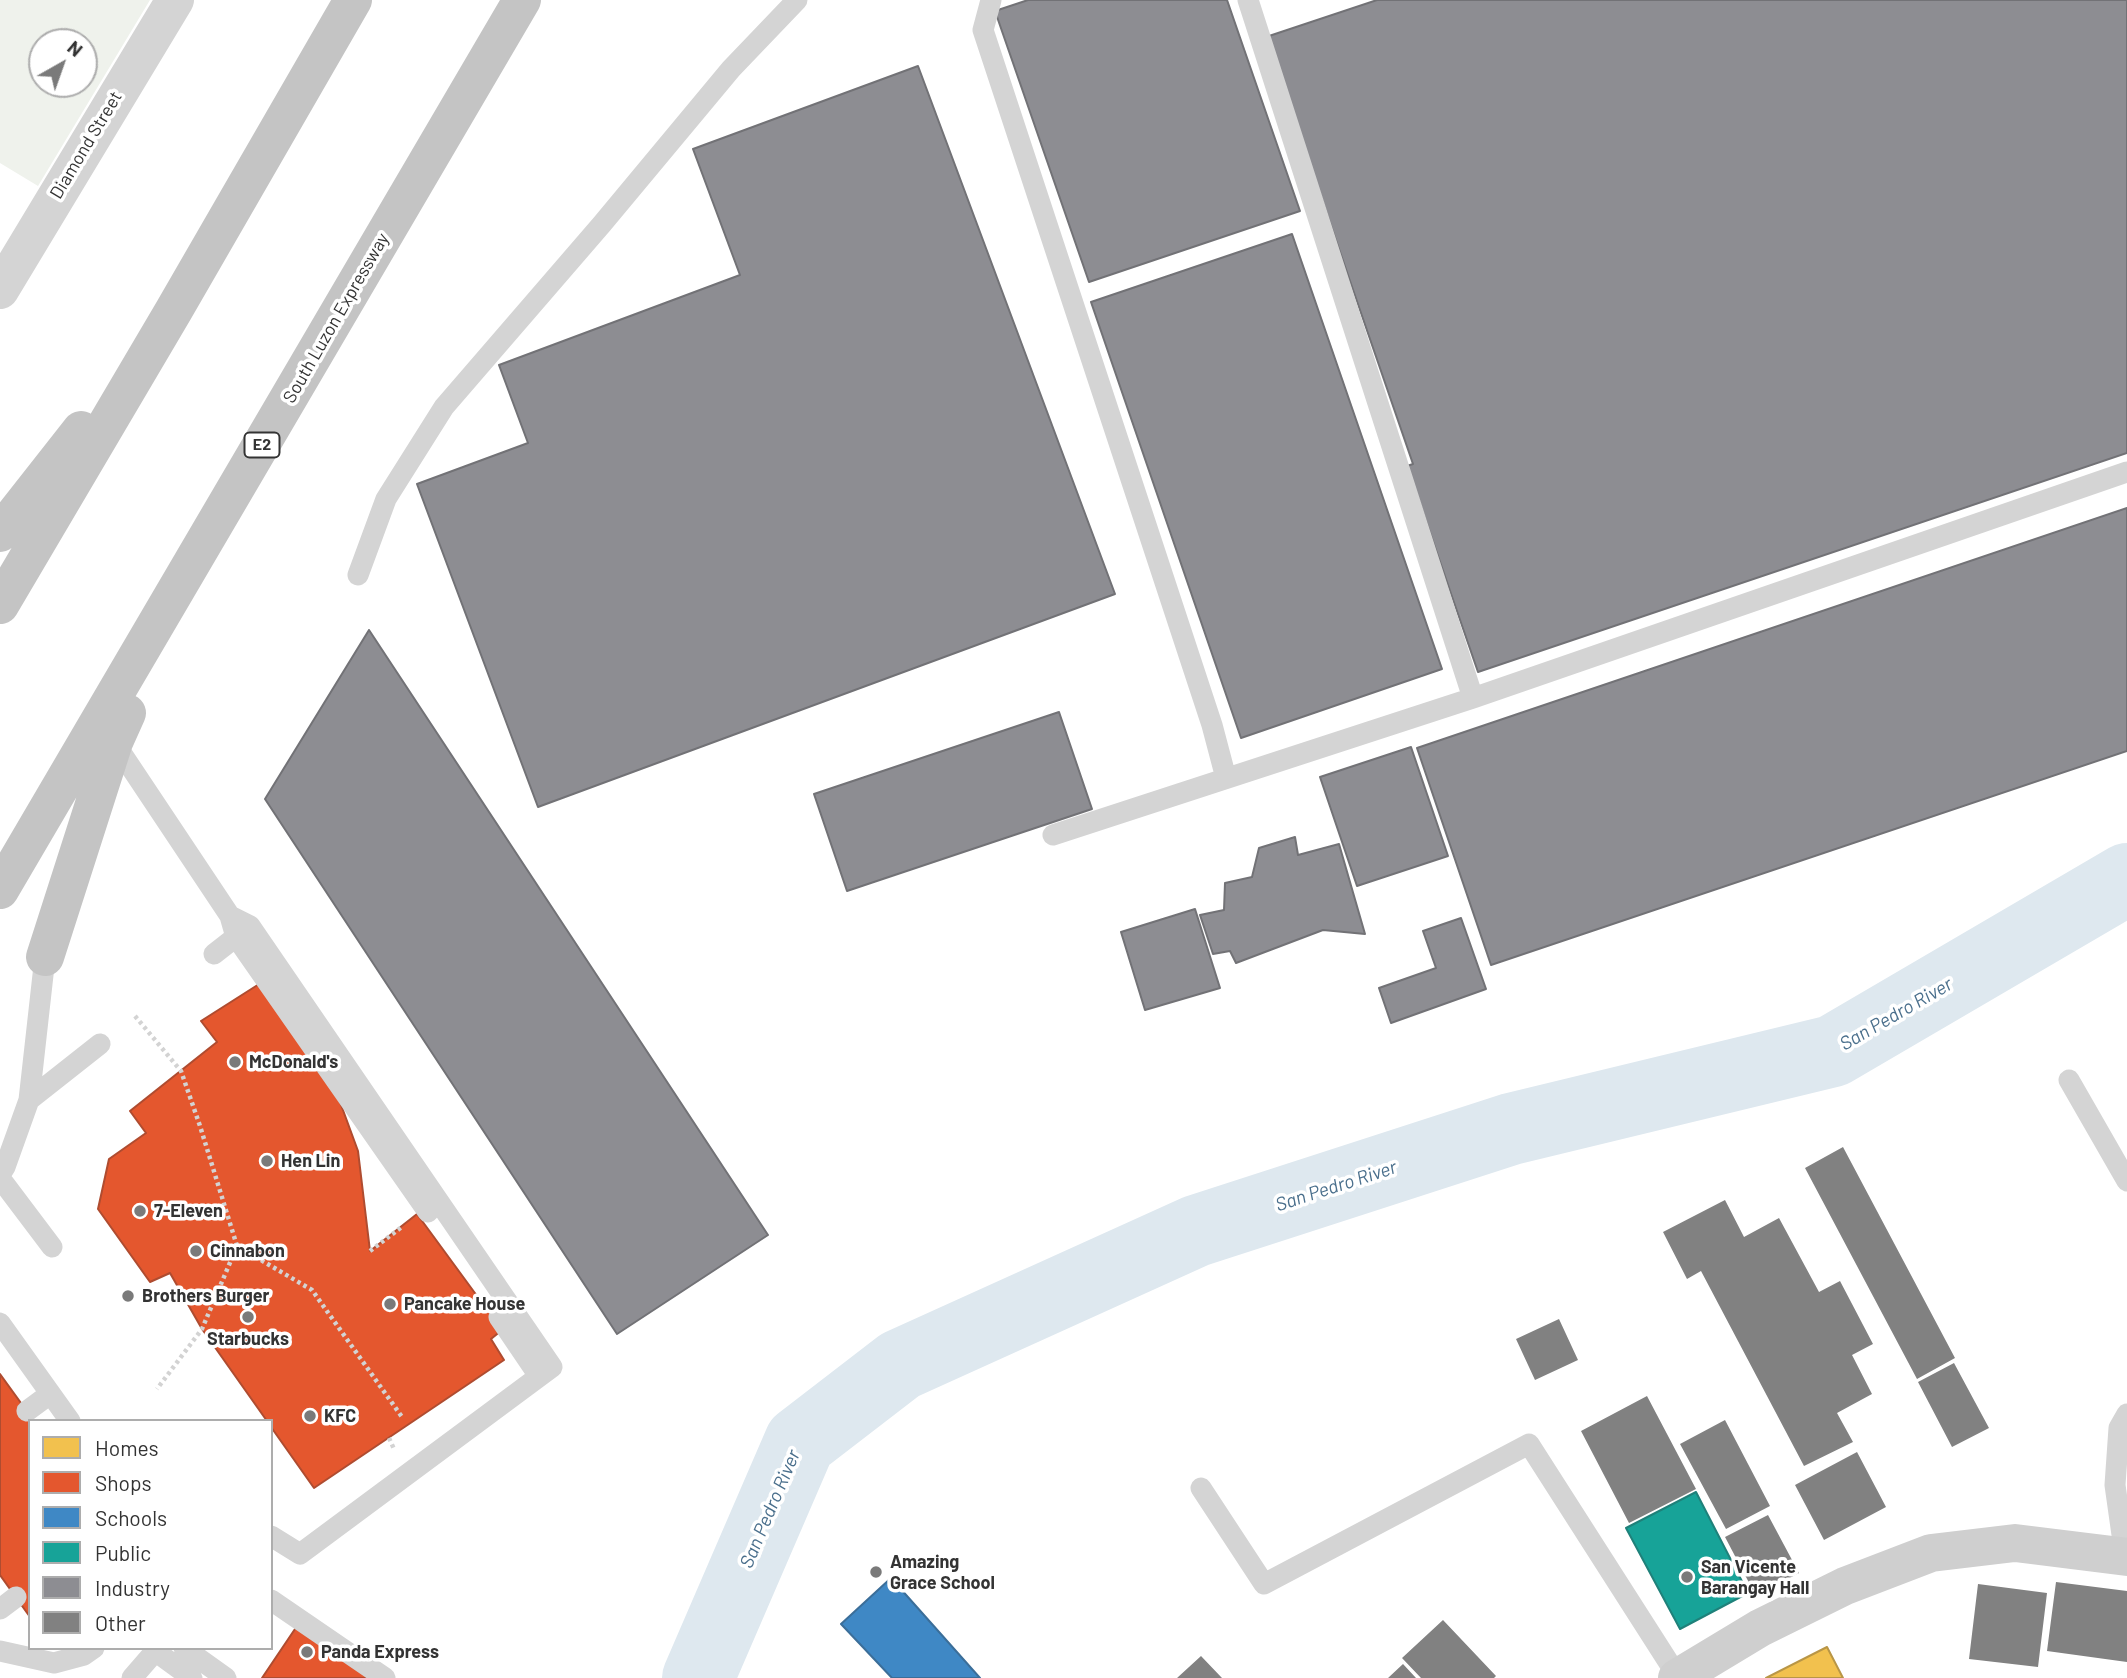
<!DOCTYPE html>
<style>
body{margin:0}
#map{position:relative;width:2127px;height:1678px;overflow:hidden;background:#fff;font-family:Barlow,sans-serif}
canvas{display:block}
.legend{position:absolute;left:28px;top:1419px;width:245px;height:231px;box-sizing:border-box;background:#fff;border:2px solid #adadad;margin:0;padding:9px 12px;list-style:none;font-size:21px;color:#333}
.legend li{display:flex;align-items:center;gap:14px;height:35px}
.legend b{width:35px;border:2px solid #adadad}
.north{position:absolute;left:28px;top:28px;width:70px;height:70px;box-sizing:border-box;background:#fff;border:2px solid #adadad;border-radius:50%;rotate:40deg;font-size:19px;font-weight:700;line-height:28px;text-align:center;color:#333}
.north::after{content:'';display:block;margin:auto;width:24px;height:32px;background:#7a7a7a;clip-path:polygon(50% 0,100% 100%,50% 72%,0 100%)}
</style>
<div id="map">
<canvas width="2127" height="1678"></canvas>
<ul class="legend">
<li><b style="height:19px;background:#f2c14e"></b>Homes</li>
<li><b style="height:19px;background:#e4572e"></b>Shops</li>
<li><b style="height:19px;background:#3f88c5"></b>Schools</li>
<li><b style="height:19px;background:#17a398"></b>Public</li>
<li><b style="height:19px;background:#8d8d92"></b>Industry</li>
<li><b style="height:19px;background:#818181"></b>Other</li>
</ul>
<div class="north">N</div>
</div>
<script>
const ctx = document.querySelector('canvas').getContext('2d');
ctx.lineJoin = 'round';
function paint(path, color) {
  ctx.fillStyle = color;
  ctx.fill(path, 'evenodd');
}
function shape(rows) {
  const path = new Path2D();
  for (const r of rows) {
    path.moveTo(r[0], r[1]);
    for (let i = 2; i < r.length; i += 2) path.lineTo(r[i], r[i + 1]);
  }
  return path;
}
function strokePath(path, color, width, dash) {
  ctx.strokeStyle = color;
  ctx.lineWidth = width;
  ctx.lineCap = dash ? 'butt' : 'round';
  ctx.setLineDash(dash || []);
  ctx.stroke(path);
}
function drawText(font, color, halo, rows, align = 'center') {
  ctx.font = font + ' Barlow,sans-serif';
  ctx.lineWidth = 7;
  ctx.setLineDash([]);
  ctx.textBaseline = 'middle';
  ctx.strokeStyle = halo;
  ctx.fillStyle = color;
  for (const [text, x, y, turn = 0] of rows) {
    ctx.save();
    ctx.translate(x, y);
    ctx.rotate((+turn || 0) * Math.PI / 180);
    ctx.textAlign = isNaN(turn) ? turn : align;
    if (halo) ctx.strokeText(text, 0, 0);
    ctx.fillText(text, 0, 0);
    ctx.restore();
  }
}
paint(shape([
 [0,0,150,0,38,186,0,163],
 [42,42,84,42,84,84,42,84]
]), '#eff2ec');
const homes = shape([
 [1827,1647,1843,1678,1766,1678,1827,1647]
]);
paint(homes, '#f2c14e');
strokePath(homes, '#b99646', 2);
const shops = shape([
 [267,979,336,1091,358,1151,370,1251,417,1214,502,1330,491,1339,504,1360,314,1488,271,1427,271,1421,267,1421,202,1329,170,1273,150,1282,98,1209,109,1159,146,1133,130,1111,217,1042,201,1021,267,979],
 [0,1374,34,1421,30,1421,30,1617,0,1575,0,1374],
 [297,1626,372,1678,262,1678,297,1626]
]);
paint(shops, '#e4572e');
strokePath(shops, '#af4c30', 2);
const schools = shape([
 [891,1578,980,1678,892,1678,841,1624,891,1578]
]);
paint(schools, '#3f88c5');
strokePath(schools, '#3b6e99', 2);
const public = shape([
 [1696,1492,1748,1593,1680,1629,1626,1528,1696,1492]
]);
paint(public, '#17a398');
strokePath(public, '#1f817a', 2);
const industry = shape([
 [1028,0,1227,0,1300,211,1089,282,995,11,1028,0],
 [1377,0,2127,0,2127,453,1478,672,1407,466,1413,464,1266,37,1377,0],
 [918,66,1115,594,538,807,417,484,528,443,499,365,740,275,693,149,918,66],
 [1292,234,1442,669,1241,738,1091,302,1292,234],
 [2127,508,2127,751,1491,965,1417,748,2127,508],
 [369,630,768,1235,617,1334,265,799,369,630],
 [1059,712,1092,809,847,891,814,794,1059,712],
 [1411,747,1448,856,1357,886,1320,777,1411,747],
 [1295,837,1298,855,1339,844,1365,934,1323,930,1236,963,1230,951,1213,954,1200,915,1224,910,1225,883,1252,877,1259,848,1295,837],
 [1195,909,1220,988,1145,1010,1121,932,1195,909],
 [1461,918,1486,989,1391,1023,1379,988,1436,968,1423,931,1461,918]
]);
paint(industry, '#8d8d92');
strokePath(industry, '#727276', 2);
strokePath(shape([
 [698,1678,800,1442,900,1365,1196,1231,1511,1129,1833,1051,2127,879]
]), '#dee8ef', 72);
paint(shape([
 [1843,1147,1955,1358,1917,1379,1805,1168],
 [1725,1200,1744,1237,1779,1218,1819,1292,1840,1281,1873,1344,1852,1355,1872,1394,1837,1413,1853,1442,1804,1466,1701,1271,1687,1279,1663,1232],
 [1559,1319,1578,1360,1535,1380,1516,1339],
 [1954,1363,1989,1428,1952,1447,1918,1382],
 [1647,1396,1696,1489,1629,1523,1581,1431],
 [1725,1420,1770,1506,1726,1529,1680,1444],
 [1857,1452,1886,1507,1824,1540,1795,1485],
 [1768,1515,1799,1573,1756,1596,1725,1537],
 [2056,1582,2127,1591,2127,1662,2047,1651],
 [1978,1584,2047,1593,2038,1667,1969,1659],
 [1443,1620,1496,1676,1494,1678,1421,1678,1402,1658],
 [1201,1656,1222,1678,1177,1678],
 [1403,1664,1416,1678,1388,1678]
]), '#818181');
strokePath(shape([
 [135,1016,181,1071,200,1126,237,1246,202,1329,157,1389],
 [237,1246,312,1290,402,1417],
 [370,1251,403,1226],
 [389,1438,394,1449]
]), '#d3d3d3', 4.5, [3.5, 3.5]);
strokePath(shape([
 [991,0,983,30,1212,725,1226,778],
 [1248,0,1473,698],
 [358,575,386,499,444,407,602,224,731,69,797,0],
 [114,742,230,916,236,937,428,1212],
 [1053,835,1473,698,2127,472],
 [230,916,250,926,552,1367,300,1554,271,1536],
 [214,954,246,929],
 [2069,1080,2127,1181],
 [29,1100,100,1044],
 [0,1175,5,1167,29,1100,45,957],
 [0,1178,52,1247],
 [499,1317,539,1376],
 [0,1323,70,1421],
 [27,1411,50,1394],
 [1201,1488,1264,1584,1529,1444,1678,1677],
 [2125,1556,2115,1485,2119,1428,2127,1414],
 [271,1600,385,1678],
 [0,1609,16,1597],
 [184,1648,226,1678],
 [0,1651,54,1663,84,1655,94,1648],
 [155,1651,192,1678],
 [132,1678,158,1648]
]), '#d4d4d4', 21);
strokePath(shape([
 [0,290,175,0]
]), '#d4d4d4', 38);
strokePath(shape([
 [1677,1678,1760,1628,1845,1586,1931,1553,2015,1543,2127,1557]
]), '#cfcfcf', 38);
strokePath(shape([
 [0,533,81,430],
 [0,605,174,310,353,0],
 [0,890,522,0],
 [45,957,114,742,127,713]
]), '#c4c4c4', 38);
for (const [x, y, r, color] of [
 [235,1062,7,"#7a7a7a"],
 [267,1161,7,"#7a7a7a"],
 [140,1211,7,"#7a7a7a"],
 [196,1251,7,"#7a7a7a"],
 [128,1296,7,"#7a7a7a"],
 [390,1304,7,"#7a7a7a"],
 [248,1317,7,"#7a7a7a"],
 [310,1416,7,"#7a7a7a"],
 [876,1572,7,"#7a7a7a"],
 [1687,1577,7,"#7a7a7a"],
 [307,1652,7,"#7a7a7a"]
]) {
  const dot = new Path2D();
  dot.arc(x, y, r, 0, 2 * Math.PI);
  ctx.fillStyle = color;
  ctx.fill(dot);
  strokePath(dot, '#fff', 2.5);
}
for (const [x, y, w] of [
 [262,445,35]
]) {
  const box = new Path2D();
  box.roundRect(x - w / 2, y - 12.5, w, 25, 5);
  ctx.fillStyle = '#fff';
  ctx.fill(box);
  strokePath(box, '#333', 2);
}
drawText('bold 16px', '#333', null, [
 ["E2",262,445]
]);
drawText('18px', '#333', '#fff', [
 ["Diamond Street",86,145,-59],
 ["South Luzon Expressway",336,318,-60]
]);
drawText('bold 18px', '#333', '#fff', [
 ["McDonald's",249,1062],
 ["Hen Lin",281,1161],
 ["7-Eleven",154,1211],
 ["Cinnabon",210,1251],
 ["Brothers Burger",142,1296],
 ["Pancake House",404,1304],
 ["Starbucks",248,1339,"center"],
 ["KFC",324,1416],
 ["Amazing",890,1562],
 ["Grace School",890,1583],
 ["San Vicente",1701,1567],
 ["Barangay Hall",1701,1588],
 ["Panda Express",321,1652]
], 'left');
drawText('italic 19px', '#4a6f8c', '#fff', [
 ["San Pedro River",1896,1014,-30],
 ["San Pedro River",1336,1186,-18],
 ["San Pedro River",770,1509,-67]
]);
</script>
